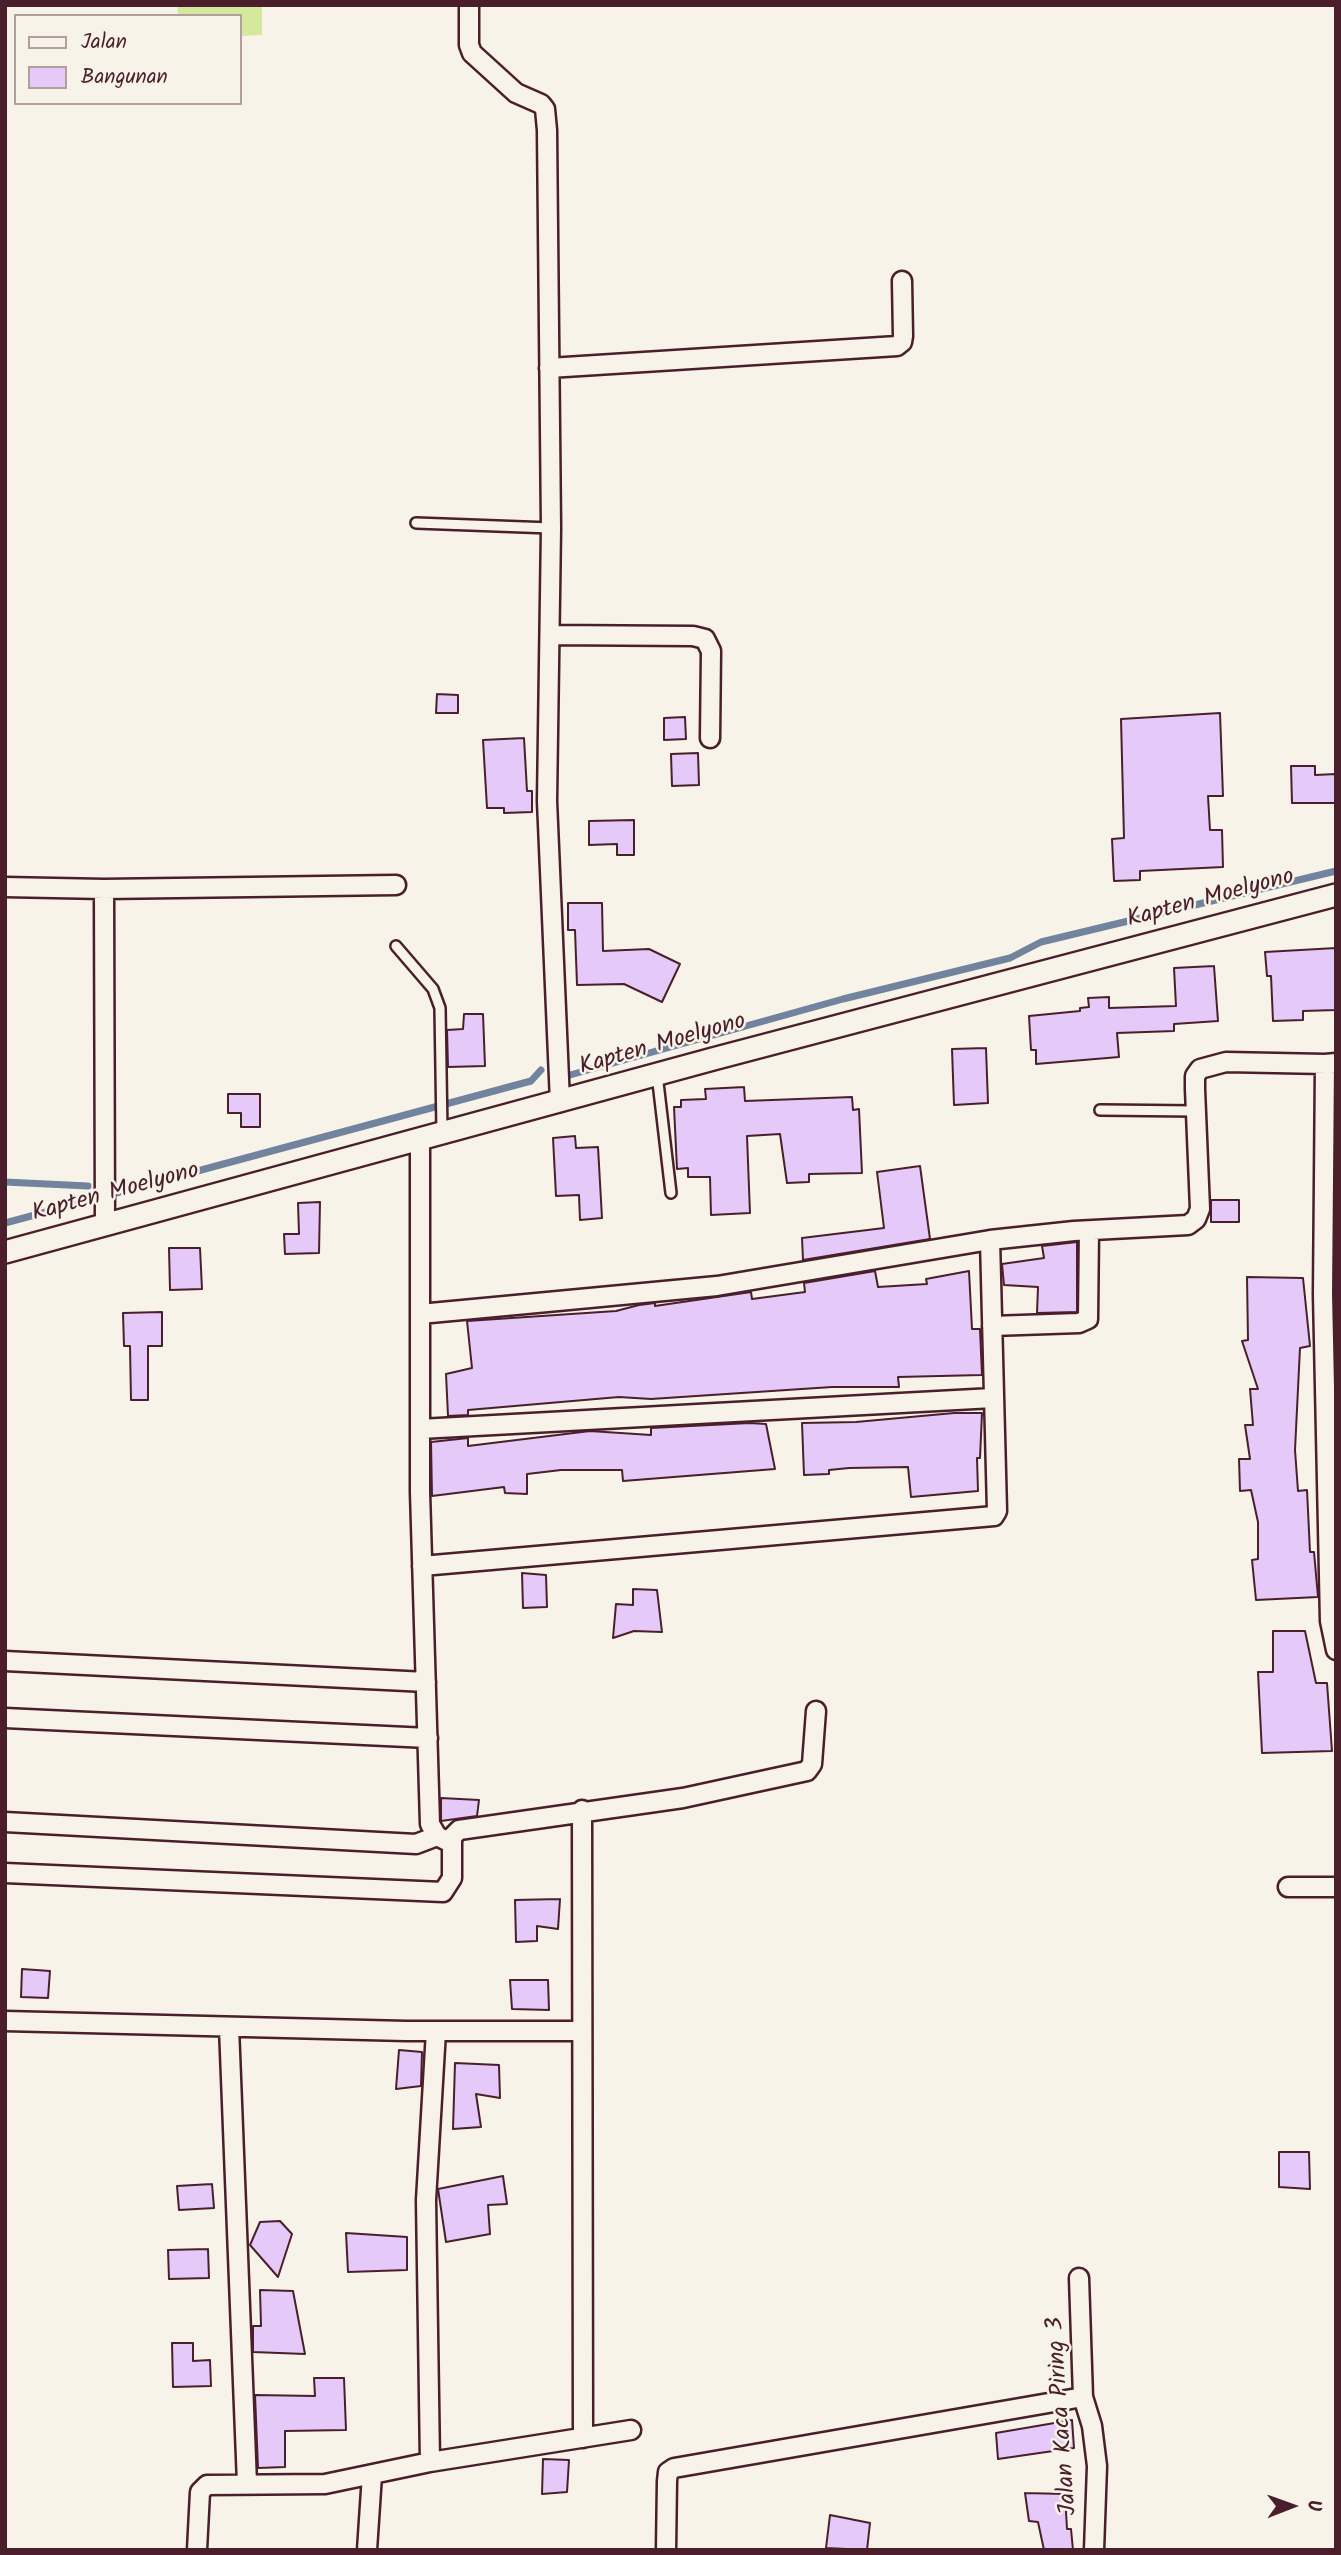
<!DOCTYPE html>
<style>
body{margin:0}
#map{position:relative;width:1341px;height:2555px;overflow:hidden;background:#f7f3e8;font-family:Kalam,sans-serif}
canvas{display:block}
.frame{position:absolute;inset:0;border:7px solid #4a1f2b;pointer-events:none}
.legend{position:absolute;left:14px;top:14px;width:228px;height:91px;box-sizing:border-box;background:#f7f3e8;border:2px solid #b29e9c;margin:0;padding:9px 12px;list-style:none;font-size:21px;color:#4a1f2b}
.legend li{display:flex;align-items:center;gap:14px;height:35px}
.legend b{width:35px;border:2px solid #b29e9c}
.north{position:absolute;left:1257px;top:2471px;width:70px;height:70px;-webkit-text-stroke:5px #f7f3e8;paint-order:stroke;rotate:89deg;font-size:19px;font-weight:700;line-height:28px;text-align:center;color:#4a1f2b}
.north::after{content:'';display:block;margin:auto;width:24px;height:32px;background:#4a1f2b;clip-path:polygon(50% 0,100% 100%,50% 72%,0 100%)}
</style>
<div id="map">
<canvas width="1341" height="2555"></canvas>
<div class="frame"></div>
<ul class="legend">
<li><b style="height:9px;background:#f7f3e8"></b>Jalan</li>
<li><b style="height:19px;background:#e5c9f8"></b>Bangunan</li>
</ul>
<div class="north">U</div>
</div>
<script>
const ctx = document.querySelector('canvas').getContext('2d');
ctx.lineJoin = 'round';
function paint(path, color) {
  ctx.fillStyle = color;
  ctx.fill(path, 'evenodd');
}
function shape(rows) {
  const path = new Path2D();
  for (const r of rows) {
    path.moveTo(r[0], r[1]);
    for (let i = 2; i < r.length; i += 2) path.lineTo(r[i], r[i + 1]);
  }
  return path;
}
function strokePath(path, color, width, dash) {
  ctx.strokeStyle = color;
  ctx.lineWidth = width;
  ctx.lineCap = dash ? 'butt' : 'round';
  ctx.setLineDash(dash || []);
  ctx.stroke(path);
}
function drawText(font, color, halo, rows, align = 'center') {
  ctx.font = font + ' Kalam,sans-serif';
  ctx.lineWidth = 5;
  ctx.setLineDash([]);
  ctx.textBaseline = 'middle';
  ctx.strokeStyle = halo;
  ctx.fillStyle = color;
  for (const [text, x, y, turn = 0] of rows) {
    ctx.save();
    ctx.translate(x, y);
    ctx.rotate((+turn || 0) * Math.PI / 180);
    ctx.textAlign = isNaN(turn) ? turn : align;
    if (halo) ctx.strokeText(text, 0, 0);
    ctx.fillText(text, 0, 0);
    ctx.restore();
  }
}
paint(shape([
 [177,5,262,5,262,35,240,36,240,16,178,16]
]), '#d4e99d');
strokePath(shape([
 [570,1075,843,999,1010,958,1041,942,1336,871],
 [5,1182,88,1186],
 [116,1193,531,1081,541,1070],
 [5,1223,87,1201]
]), '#72839e', 7);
const building = shape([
 [437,694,458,695,458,713,436,713,437,694],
 [1220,713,1223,796,1208,796,1210,830,1222,830,1223,867,1140,871,1140,880,1114,881,1112,839,1124,838,1121,719,1220,713],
 [685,717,686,739,664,740,664,718,685,717],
 [524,738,527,791,532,791,532,812,504,813,504,808,487,808,483,740,524,738],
 [698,753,699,785,672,786,671,754,698,753],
 [1291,766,1315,766,1315,775,1336,774,1336,803,1292,803,1291,766],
 [634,820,634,855,617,855,617,844,589,845,589,821,634,820],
 [568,903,602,903,603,951,649,949,680,964,662,1002,624,984,577,985,575,930,568,930,568,903],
 [1336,948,1336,1010,1303,1011,1303,1020,1273,1021,1271,976,1267,976,1265,952,1336,948],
 [1214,966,1218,1021,1174,1024,1174,1031,1117,1033,1119,1057,1036,1064,1036,1050,1031,1050,1029,1016,1080,1011,1080,1008,1089,1007,1088,998,1109,997,1109,1008,1176,1006,1174,968,1214,966],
 [464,1014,483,1014,485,1066,448,1067,447,1030,463,1029,464,1014],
 [986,1048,988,1103,954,1105,952,1049,986,1048],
 [744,1087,745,1101,852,1097,853,1110,859,1109,862,1173,809,1174,809,1182,787,1183,780,1134,747,1136,750,1213,711,1215,710,1177,688,1177,688,1168,677,1169,674,1107,681,1107,681,1100,706,1099,705,1089,744,1087],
 [228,1094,260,1094,260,1127,241,1127,241,1113,228,1113,228,1094],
 [575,1136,576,1148,598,1147,602,1218,580,1220,579,1195,556,1196,553,1138,575,1136],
 [920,1166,930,1239,803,1260,802,1238,884,1228,877,1172,920,1166],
 [1211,1200,1239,1200,1239,1222,1211,1222,1211,1200],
 [320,1202,319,1253,285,1254,284,1234,299,1234,298,1203,320,1202],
 [1077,1242,1077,1312,1037,1313,1038,1287,1004,1285,1002,1264,1044,1258,1042,1246,1077,1242],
 [169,1248,200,1248,202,1289,170,1290,169,1248],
 [875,1271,878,1287,927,1284,926,1279,969,1271,972,1329,980,1329,982,1375,898,1377,899,1387,832,1387,651,1399,619,1397,468,1410,468,1415,448,1416,446,1374,472,1368,467,1321,616,1311,639,1305,655,1303,655,1306,751,1292,752,1299,805,1292,804,1283,875,1271],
 [1247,1277,1303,1278,1310,1346,1300,1348,1295,1450,1298,1491,1307,1490,1310,1552,1314,1552,1318,1597,1256,1600,1252,1560,1258,1559,1258,1522,1251,1490,1240,1491,1239,1459,1250,1459,1245,1425,1253,1425,1250,1389,1258,1389,1242,1341,1248,1340,1247,1277],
 [162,1312,162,1346,148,1346,148,1400,131,1400,130,1346,124,1346,123,1313,162,1312],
 [954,1413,982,1413,980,1458,977,1458,978,1491,911,1497,908,1467,849,1468,829,1470,829,1474,804,1475,802,1423,856,1422,954,1413],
 [750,1423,766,1424,775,1469,623,1481,622,1470,561,1470,527,1474,527,1494,505,1493,504,1487,432,1496,431,1442,468,1438,468,1446,590,1431,651,1435,651,1428,750,1423],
 [522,1573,546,1575,547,1607,523,1608,522,1573],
 [633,1589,657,1590,662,1632,634,1631,613,1638,616,1604,633,1605,633,1589],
 [1273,1631,1305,1631,1316,1683,1327,1683,1332,1751,1262,1753,1258,1672,1273,1672,1273,1631],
 [441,1798,479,1800,477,1816,441,1821,441,1798],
 [560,1899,558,1929,537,1926,537,1941,516,1942,515,1900,560,1899],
 [22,1969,50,1971,48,1998,21,1997,22,1969],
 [510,1980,548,1980,549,2010,512,2009,510,1980],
 [399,2050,422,2052,421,2086,396,2089,399,2050],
 [455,2063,499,2065,500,2098,476,2094,481,2127,453,2129,455,2063],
 [1279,2152,1309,2152,1310,2189,1279,2187,1279,2152],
 [503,2176,507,2204,488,2205,490,2234,446,2242,438,2189,503,2176],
 [212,2184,214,2208,179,2210,177,2186,212,2184],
 [280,2221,292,2234,278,2277,250,2245,260,2222,280,2221],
 [346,2233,407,2237,407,2270,348,2272,346,2233],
 [208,2249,209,2278,169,2279,168,2250,208,2249],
 [260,2290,293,2291,305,2354,253,2352,253,2326,261,2326,260,2290],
 [172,2343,193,2343,193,2361,210,2360,211,2386,173,2387,172,2343],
 [314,2378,344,2378,346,2430,285,2431,285,2467,258,2468,255,2395,315,2396,314,2378],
 [1072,2420,1074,2448,998,2459,996,2433,1072,2420],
 [543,2459,569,2460,567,2492,542,2494,543,2459],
 [1025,2493,1065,2494,1067,2529,1071,2529,1073,2550,1044,2550,1038,2522,1029,2521,1025,2493],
 [830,2515,870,2523,867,2550,826,2548,830,2515]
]);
paint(building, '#e5c9f8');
strokePath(building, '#4a1f2b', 2);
const service = shape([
 [416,523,551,528],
 [396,946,433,989,440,1008,442,1132],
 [657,1074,671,1193],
 [1100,1110,1196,1111]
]);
const minor = shape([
 [469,5,469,45,472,53,516,93,541,104,545,109,547,130,551,528,547,801,560,1102],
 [549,368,897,346,902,342,903,336,902,281],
 [550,635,693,636,705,639,711,651,710,738],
 [5,887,104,889,396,885],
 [104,889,105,1224],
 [1336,1063,1325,1064,1323,1294,1330,1621,1336,1650],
 [420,1140,420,1492,430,1824,437,1836,451,1843],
 [420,1314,717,1286,990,1240,1074,1231,1188,1225,1196,1219,1200,1209,1195,1089,1195,1076,1200,1069,1226,1062,1325,1064],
 [992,1326,1079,1323,1088,1319,1089,1231],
 [420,1429,993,1398],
 [422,1566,994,1516,997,1511,990,1240],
 [5,1661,426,1682],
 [5,1718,428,1738],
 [582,1810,583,2438],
 [5,1822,416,1844,437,1836],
 [5,1873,443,1892,452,1878,452,1837,459,1830,683,1798,807,1771,812,1764,816,1711],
 [1288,1887,1336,1887],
 [5,2021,406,2031,581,2031],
 [229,2027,247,2484],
 [1079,2278,1083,2397,1092,2426,1097,2466,1094,2550],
 [430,2462,426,2200,436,2031],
 [197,2550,200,2492,207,2485,325,2484,430,2462,631,2430],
 [367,2550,372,2475],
 [666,2550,667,2481,668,2472,674,2468,1083,2397]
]);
const tertiary = shape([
 [5,1252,713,1059,1336,895]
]);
strokePath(service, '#4a1f2b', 14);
strokePath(minor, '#4a1f2b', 23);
strokePath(tertiary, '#4a1f2b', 26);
strokePath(service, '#f7f3e8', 9);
strokePath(minor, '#f7f3e8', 18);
strokePath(tertiary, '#f7f3e8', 21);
drawText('24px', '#4a1f2b', '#f7f3e8', [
 ["Kapten Moelyono",1211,900,-15],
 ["Kapten Moelyono",663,1046,-16],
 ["Kapten Moelyono",116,1194,-15],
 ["Jalan Kaca Piring 3",1064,2416,-94]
]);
</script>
